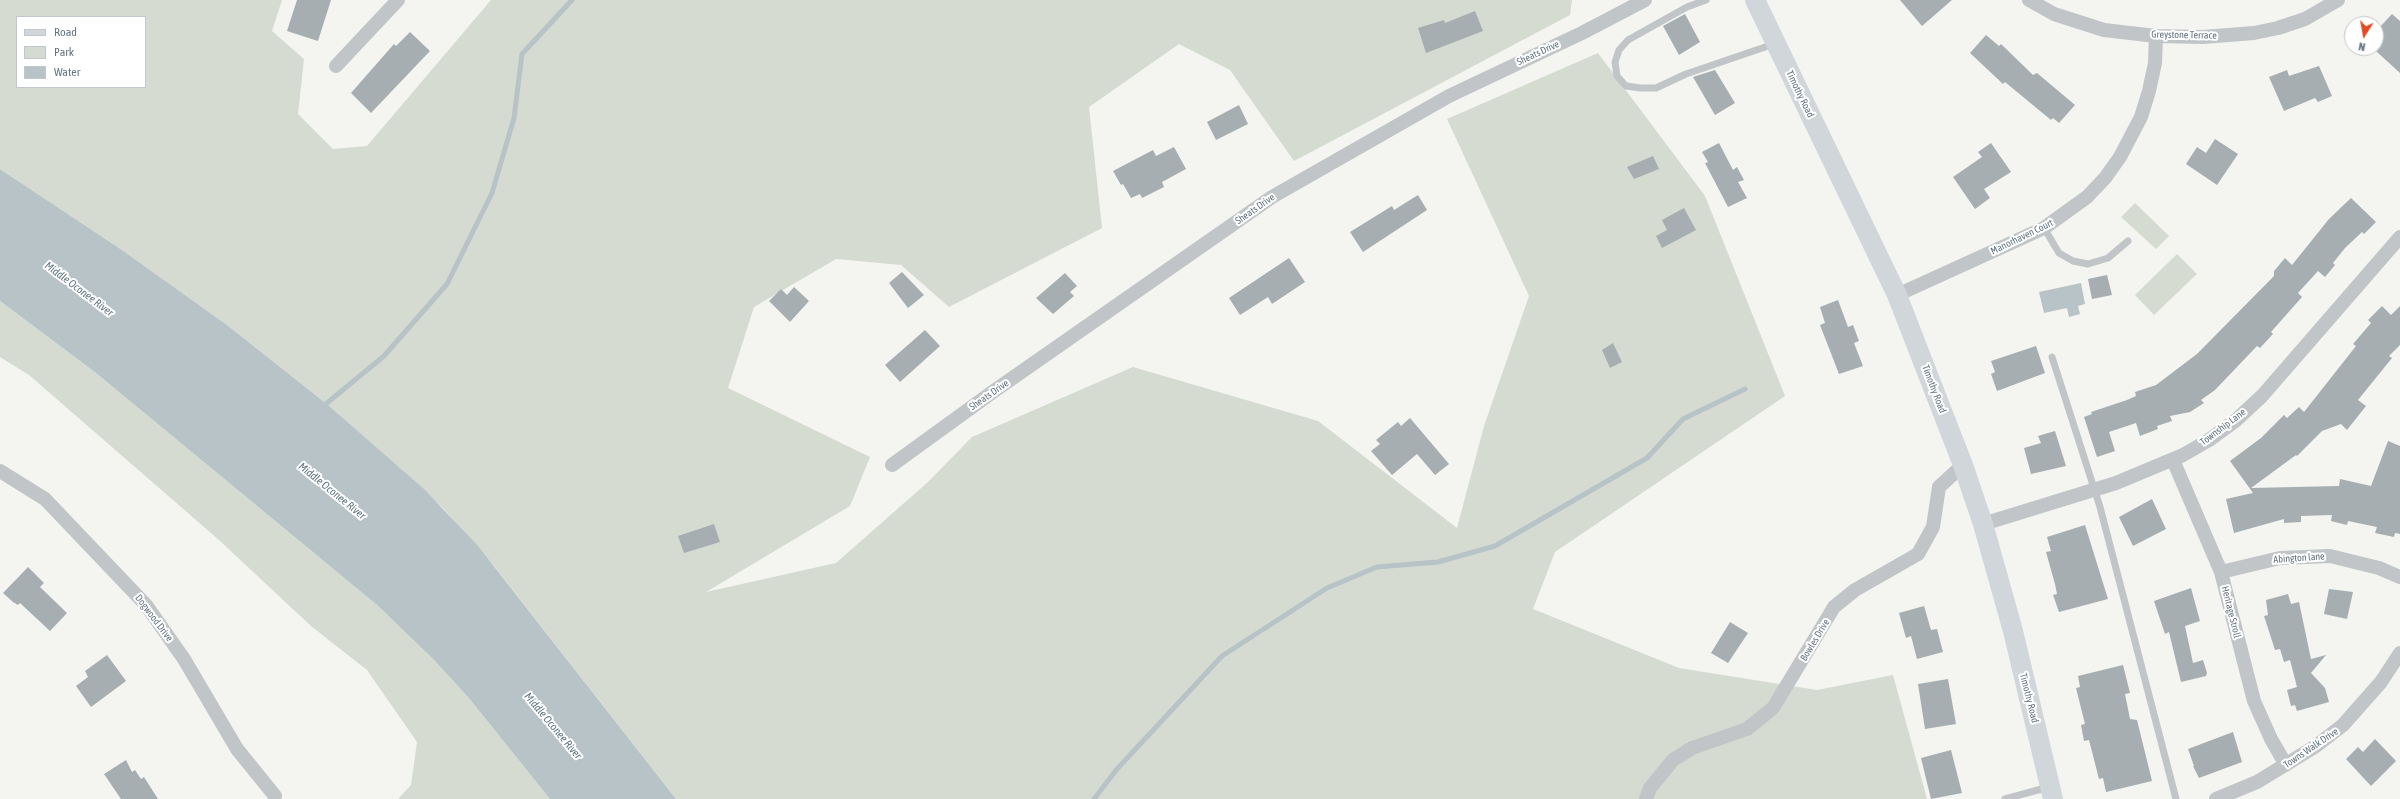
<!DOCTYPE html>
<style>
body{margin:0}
#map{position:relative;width:2400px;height:799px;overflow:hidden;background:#f4f4f0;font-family:"Asap Condensed",sans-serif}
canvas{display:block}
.legend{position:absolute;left:16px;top:16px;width:130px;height:72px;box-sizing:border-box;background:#fff;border:1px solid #c1c7cc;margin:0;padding:5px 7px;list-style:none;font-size:12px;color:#637480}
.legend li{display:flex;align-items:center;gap:8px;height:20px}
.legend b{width:20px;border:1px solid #c1c7cc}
.north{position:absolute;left:2344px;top:16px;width:40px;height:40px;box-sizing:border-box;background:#fff;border:1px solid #c1c7cc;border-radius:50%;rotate:191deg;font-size:11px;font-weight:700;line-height:16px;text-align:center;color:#637480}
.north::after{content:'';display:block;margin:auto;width:14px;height:18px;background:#e04d24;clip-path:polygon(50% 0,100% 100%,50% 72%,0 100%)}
</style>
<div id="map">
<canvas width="2400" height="799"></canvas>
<ul class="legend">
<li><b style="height:5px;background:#d1d6da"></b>Road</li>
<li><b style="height:11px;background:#d5dbd1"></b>Park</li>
<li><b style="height:11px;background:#b8c3c7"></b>Water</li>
</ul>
<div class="north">N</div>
</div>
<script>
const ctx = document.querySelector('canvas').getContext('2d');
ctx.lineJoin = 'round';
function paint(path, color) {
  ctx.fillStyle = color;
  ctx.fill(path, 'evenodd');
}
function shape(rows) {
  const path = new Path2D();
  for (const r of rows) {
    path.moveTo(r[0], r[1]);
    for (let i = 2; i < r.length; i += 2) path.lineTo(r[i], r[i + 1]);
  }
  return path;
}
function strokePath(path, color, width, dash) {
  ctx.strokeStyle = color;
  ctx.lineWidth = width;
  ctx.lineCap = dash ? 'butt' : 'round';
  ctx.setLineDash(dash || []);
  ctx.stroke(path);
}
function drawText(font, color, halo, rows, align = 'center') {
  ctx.font = font + ' "Asap Condensed",sans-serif';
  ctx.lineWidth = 4;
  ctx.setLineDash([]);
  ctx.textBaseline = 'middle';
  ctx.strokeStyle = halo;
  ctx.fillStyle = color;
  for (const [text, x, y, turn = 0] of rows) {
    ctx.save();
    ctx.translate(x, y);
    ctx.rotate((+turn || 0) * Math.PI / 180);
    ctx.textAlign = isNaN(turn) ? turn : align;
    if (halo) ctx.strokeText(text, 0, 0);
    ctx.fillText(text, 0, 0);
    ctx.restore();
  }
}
paint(shape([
 [0,0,282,0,272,31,304,59,298,114,333,149,367,146,491,0,1572,0,1570,15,1294,161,1230,70,1179,44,1089,107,1102,228,949,307,901,265,836,259,754,307,728,388,870,457,850,506,706,592,836,563,928,482,972,437,1133,367,1318,421,1457,528,1484,426,1529,296,1447,119,1598,53,1705,196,1785,396,1555,552,1533,609,1679,668,1817,690,1893,675,1927,799,676,799,494,566,443,508,328,405,227,325,122,250,0,169],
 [17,17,145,17,145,87,17,87],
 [2135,203,2169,236,2156,249,2121,217],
 [2177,254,2197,274,2154,315,2135,295],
 [0,301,96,373,377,605,433,659,468,697,550,799,398,799,411,785,417,742,367,670,311,626,219,540,29,375,0,357]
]), '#d5dbd1');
paint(shape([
 [0,169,122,250,227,325,328,405,425,490,478,546,676,799,550,799,468,697,433,659,377,605,96,373,0,301],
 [2081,283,2085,304,2078,306,2080,314,2069,317,2067,308,2044,313,2039,292]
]), '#b8c3c7');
strokePath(shape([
 [321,408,384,356,447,284,492,193,514,118,522,54,572,0],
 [1094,799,1117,769,1222,656,1327,588,1377,567,1438,562,1495,546,1647,458,1683,419,1745,389]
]), '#b8c3c7', 5);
paint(shape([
 [297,0,331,0,318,41,287,31],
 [1900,0,1952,0,1922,26],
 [1475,11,1483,31,1426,53,1418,28,1444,20,1445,23],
 [1685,14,1700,42,1679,55,1663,26],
 [2392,14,2400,21,2400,73,2376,51,2376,39,2382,32,2378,29],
 [410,32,430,51,371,113,351,93,394,44,396,46],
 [1986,35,1999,46,2001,44,2033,75,2037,73,2075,105,2059,123,2053,118,2051,120,2005,82,2003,84,1970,53],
 [2319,66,2332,96,2318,102,2315,98,2284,111,2269,77,2287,70,2289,76],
 [1715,70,1735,103,1715,115,1693,77],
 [1239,105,1248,124,1216,140,1207,122],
 [2215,139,2238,154,2217,185,2186,164,2197,147,2206,153],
 [1719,143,1733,170,1737,167,1744,180,1738,182,1747,198,1728,207,1705,163,1708,162,1702,152],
 [1991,143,2011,172,1984,189,1990,198,1975,209,1953,177,1982,157,1978,152],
 [1174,147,1186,169,1162,182,1164,187,1142,198,1140,194,1131,198,1123,184,1121,185,1113,171,1153,150,1156,156],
 [1653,156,1659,169,1634,179,1627,167],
 [1418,195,1427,210,1363,252,1350,232,1392,206,1394,210],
 [2351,198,2376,222,2364,234,2362,232,2345,248,2333,263,2335,265,2325,277,2318,271,2298,293,2302,297,2271,332,2273,334,2260,348,2257,346,2215,390,2201,400,2204,403,2190,412,2170,416,2172,421,2157,426,2158,429,2140,436,2136,423,2109,432,2115,451,2097,457,2084,417,2092,414,2091,412,2127,400,2136,396,2135,392,2156,385,2197,354,2274,276,2274,271,2285,258,2292,265,2329,219],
 [1684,208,1696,230,1662,248,1656,236,1667,230,1662,220],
 [1289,258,1305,282,1272,304,1268,297,1240,315,1229,298],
 [902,272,924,295,908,308,889,283],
 [1065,273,1077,286,1070,292,1074,296,1053,314,1036,298],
 [2107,275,2112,295,2092,299,2088,279],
 [794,287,809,301,790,322,769,301,781,289,787,295],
 [1838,300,1848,327,1853,325,1859,341,1854,343,1863,366,1839,374,1820,325,1825,323,1820,307],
 [2382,306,2391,315,2400,306,2400,345,2389,356,2392,358,2358,400,2366,406,2347,430,2341,424,2322,431,2297,456,2296,455,2251,488,2339,486,2340,479,2371,486,2388,441,2400,446,2400,534,2395,533,2394,537,2375,533,2377,527,2348,521,2347,525,2331,521,2332,515,2301,516,2301,522,2284,523,2284,519,2234,533,2226,499,2253,493,2230,461,2261,438,2284,415,2287,418,2299,407,2304,412,2356,346,2353,344,2371,323,2368,320],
 [925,330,940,346,900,382,885,365],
 [1613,343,1622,362,1610,368,1602,350],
 [2036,346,2045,373,1997,391,1991,374,1995,372,1991,361],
 [1410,418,1449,464,1435,475,1417,454,1392,475,1371,451,1380,444,1376,440,1398,422,1401,426],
 [2055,431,2066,466,2031,474,2024,448,2041,443,2038,436],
 [2152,499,2166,529,2133,546,2119,517],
 [714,524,720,542,684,553,678,536],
 [2085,525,2108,599,2059,612,2053,595,2057,594,2055,584,2046,552,2051,551,2047,537],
 [28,567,44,583,40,587,67,613,50,631,20,603,18,605,13,602,3,593],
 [2191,588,2200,621,2185,626,2193,663,2203,660,2207,673,2206,676,2181,682,2169,632,2165,634,2154,601],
 [2329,589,2353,592,2347,619,2324,614],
 [2288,594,2291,604,2299,602,2311,659,2326,655,2311,673,2325,688,2329,702,2297,711,2295,705,2291,706,2287,690,2297,687,2290,660,2284,662,2280,649,2275,650,2264,616,2268,615,2266,600],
 [1924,606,1931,630,1937,629,1943,652,1917,659,1911,636,1906,638,1899,613],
 [1730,622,1748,633,1728,663,1711,653],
 [107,655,126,681,91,707,76,686,88,677,85,671],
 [2123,665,2130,693,2125,694,2130,719,2137,720,2152,781,2106,792,2103,778,2099,779,2089,740,2084,741,2081,725,2085,724,2076,688,2080,687,2078,676],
 [1948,679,1956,724,1925,729,1918,684],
 [2233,732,2242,762,2199,778,2193,766,2194,766,2188,749],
 [2375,739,2396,761,2371,786,2346,759,2358,747,2363,752],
 [1951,750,1962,793,1931,799,1921,758],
 [126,760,132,772,135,770,141,779,144,777,158,799,121,799,104,774]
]), '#a6aeb2');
strokePath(shape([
 [1706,0,1687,7,1628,40,1619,50,1615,62,1617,76,1626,86,1640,88,1656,88,1686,74,1774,44],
 [2044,228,2059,253,2073,261,2088,264,2108,258,2128,241],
 [2052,357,2100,507,2176,799],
 [2005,799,2049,787]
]), '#c1c5c8', 7);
strokePath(shape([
 [2029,0,2054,14,2104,30,2156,36,2203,37,2254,33,2278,28,2305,19,2338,0],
 [336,66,398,0],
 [1897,295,2044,228,2087,197,2105,178,2120,157,2141,117,2149,91,2155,63,2156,36],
 [2173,460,2221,572,2254,701,2271,739,2286,765],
 [892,465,994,391,1272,197,1449,96,1582,33,1645,0],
 [0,471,45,499,146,605,184,659,237,749,275,796],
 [1983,524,2116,483,2183,455,2209,440,2235,421,2262,396,2400,237],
 [2221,572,2280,558,2330,556,2379,568,2400,577],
 [1646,799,1650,788,1673,760,1692,748,1747,729,1773,708,1834,607,1855,590,1918,554,1933,527,1939,487,1963,465],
 [2216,799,2257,782,2316,746,2343,725,2381,682,2400,653]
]), '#c1c5c8', 14);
strokePath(shape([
 [1755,0,1897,295,1963,465,1983,524,2013,631,2053,799]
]), '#d1d6da', 20);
drawText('10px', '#637480', '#fff', [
 ["Greystone Terrace",2184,35,1],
 ["Sheats Drive",1538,53,-25],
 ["Timothy Road",1800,94,64],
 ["Sheats Drive",1255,209,-35],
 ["Manorhaven Court",2022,237,-26],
 ["Timothy Road",1934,389,69],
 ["Sheats Drive",989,395,-35],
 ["Township Lane",2223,427,-37],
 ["Abington lane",2299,558,-4],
 ["Heritage Stroll",2231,612,76],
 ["Dogwood Drive",154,618,53],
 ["Bowles Drive",1815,640,-59],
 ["Timothy Road",2029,698,76],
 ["Towns Walk Drive",2311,748,-34]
]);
drawText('italic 11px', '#5f767f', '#fff', [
 ["Middle Oconee River",79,289,37],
 ["Middle Oconee River",332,491,39],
 ["Middle Oconee River",553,726,50]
]);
</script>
